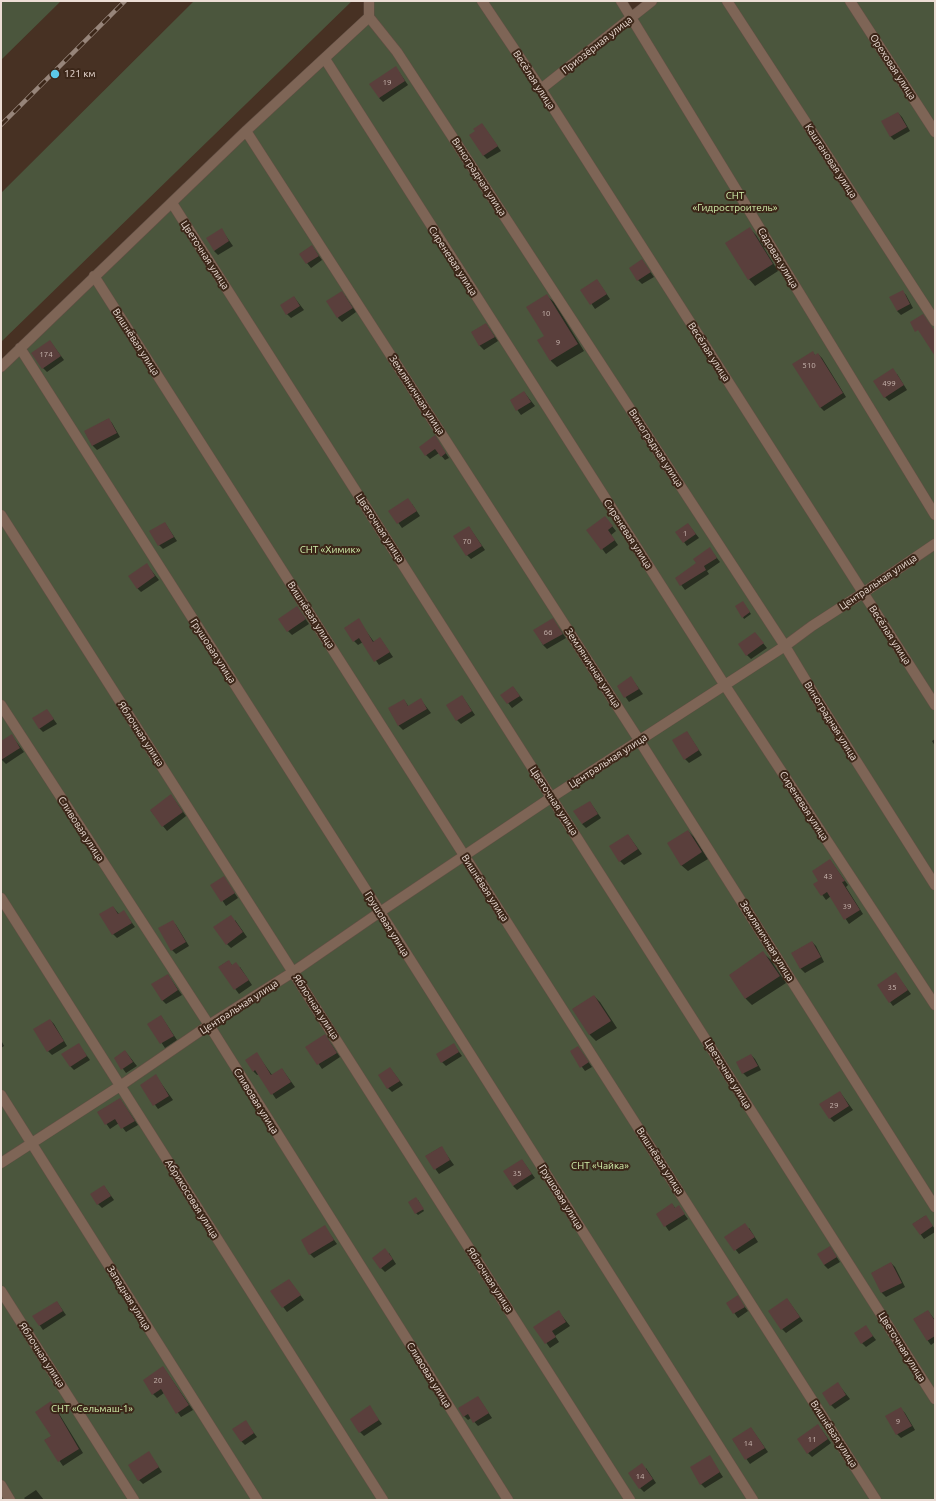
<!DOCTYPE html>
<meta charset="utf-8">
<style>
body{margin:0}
#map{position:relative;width:936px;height:1501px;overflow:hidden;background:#473123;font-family:Ubuntu,sans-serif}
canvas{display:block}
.frame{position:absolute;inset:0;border:2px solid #ecddd5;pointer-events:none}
</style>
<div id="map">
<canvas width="936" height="1501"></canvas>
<div class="frame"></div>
</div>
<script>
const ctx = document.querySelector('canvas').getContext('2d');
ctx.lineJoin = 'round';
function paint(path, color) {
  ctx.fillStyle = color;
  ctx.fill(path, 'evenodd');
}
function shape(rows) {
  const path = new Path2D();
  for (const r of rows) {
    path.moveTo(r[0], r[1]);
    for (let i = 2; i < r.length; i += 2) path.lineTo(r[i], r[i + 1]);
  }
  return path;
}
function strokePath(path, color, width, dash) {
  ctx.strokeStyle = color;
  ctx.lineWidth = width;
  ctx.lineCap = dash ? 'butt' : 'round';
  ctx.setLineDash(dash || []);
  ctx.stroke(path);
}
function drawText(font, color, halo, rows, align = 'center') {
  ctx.font = font + ' Ubuntu,sans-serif';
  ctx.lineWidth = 4;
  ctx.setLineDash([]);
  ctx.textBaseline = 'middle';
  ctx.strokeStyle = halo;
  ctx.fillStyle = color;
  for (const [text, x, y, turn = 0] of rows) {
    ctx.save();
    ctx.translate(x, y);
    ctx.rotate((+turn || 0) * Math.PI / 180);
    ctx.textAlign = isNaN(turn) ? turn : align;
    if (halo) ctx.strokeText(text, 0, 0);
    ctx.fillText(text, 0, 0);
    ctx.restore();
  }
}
paint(shape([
 [1,1,61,1,1,60],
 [194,1,352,1,1,342,1,193],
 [366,1,622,1,632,18,652,1,935,1,935,1500,1,1500,1,367,369,17]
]), '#4b563d');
paint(shape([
 [399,72,408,85,383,102,379,98],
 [898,113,902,117,910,131,894,140,890,136],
 [482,124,501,151,487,159,483,155,477,131],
 [221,229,233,246,218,255,214,251],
 [750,229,756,235,778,271,755,286,749,279],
 [312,246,322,260,311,268,300,254],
 [642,260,654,277,642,284,638,280],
 [597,280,610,299,595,309,582,290],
 [902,291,906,295,913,308,901,315,897,311],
 [345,296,356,312,342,322,338,318],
 [547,296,554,302,584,351,557,367,551,361,545,336],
 [294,297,304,310,291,318,287,314],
 [486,324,498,341,484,350,480,346,472,332],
 [50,341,64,360,47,372,43,368],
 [812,352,816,356,818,354,822,358,846,397,824,411,820,407],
 [897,374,907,390,889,401,885,397],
 [524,392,535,406,521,415,511,401],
 [108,419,112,423,120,437,97,450,93,446,85,432],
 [435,437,449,458,445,460,439,453,430,459,426,455],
 [412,504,420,516,402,528,390,511],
 [605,517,616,531,611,535,618,545,606,554,588,530],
 [165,523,177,541,163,549,159,545],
 [688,524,699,538,687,546,684,542],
 [469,527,485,550,471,559,467,555],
 [710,549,720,562,707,571,709,574,685,590,676,578,697,564],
 [147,565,159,580,141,592,137,588],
 [744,604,751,614,744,619,743,617],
 [297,607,309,624,292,635,288,631],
 [358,620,374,642,380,638,393,657,379,665,363,642,358,645,354,641,345,628],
 [553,620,566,638,547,649,543,645,535,630],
 [755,633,767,648,751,659,747,655],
 [631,678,643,694,629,702,618,686],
 [513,687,523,700,512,708,502,695],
 [462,696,475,715,461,724,457,720],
 [404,700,409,707,421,700,431,713,403,730,399,726,389,709],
 [47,710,57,724,43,732,39,728],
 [687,732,702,755,689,763,685,759],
 [12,736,24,752,6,764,1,759,1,742],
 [935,739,935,746,932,741],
 [171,795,186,816,167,831,151,811],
 [590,802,601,818,586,828,582,824],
 [688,831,694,837,708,859,688,871,681,865],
 [628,835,642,854,624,865,620,861],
 [830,860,848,885,846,887,863,914,849,924,831,896,826,900,815,885,820,881],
 [224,878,238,898,226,906,212,885],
 [113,907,119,914,124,912,135,927,117,938,113,934],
 [235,920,247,937,231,948,227,944],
 [172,921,176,925,189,946,176,954,172,950],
 [812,942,816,946,824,962,805,973,801,969,792,953],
 [763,953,770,959,786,983,752,1005,746,999,730,975],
 [228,961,233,966,240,967,252,985,239,994,219,967],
 [896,974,911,994,893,1006,890,1002],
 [168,975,182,995,166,1004,162,1000],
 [594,996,600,1002,617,1028,596,1041,590,1035,573,1009],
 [161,1016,177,1040,165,1048,149,1024],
 [50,1020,54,1024,67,1046,52,1055,48,1051],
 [325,1035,340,1057,322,1069,307,1047],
 [1,1040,4,1046,1,1048],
 [78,1044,90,1060,74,1070,70,1066],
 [454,1045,462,1056,446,1066,442,1062],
 [578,1047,592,1067,585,1071,571,1052],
 [125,1051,137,1066,126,1073,115,1058],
 [257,1054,272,1075,282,1069,295,1087,276,1099,259,1074,257,1075,253,1071],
 [751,1055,755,1059,761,1070,747,1077,743,1073],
 [390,1068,403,1085,392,1092,388,1088],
 [156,1076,173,1100,158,1109,141,1085],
 [840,1092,853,1110,834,1122,830,1118],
 [120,1099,138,1125,126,1132,119,1123,110,1129,98,1112],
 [441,1147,454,1165,439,1174,426,1156],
 [522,1160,535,1178,517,1190,513,1186],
 [104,1186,114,1200,102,1208,98,1204],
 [418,1200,424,1211,418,1215,416,1213],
 [672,1204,676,1209,679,1207,688,1219,669,1231,657,1214],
 [925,1216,935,1229,935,1232,924,1239,913,1224],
 [324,1226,337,1244,314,1258,310,1254],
 [749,1228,758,1242,739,1254,726,1237],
 [830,1247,840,1262,828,1269,824,1265],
 [389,1253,396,1264,385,1272,381,1268],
 [891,1263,895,1267,905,1287,886,1297,882,1293,872,1273],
 [289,1280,304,1300,287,1312,272,1292],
 [737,1297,748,1311,738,1318,727,1303],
 [787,1299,803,1321,786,1333,782,1329],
 [57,1302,66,1315,43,1330,34,1317],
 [928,1311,935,1320,935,1342,931,1345,928,1341,914,1319],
 [559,1312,570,1326,555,1336,559,1342,550,1348,535,1327],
 [866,1327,876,1340,866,1347,862,1343],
 [163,1367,193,1410,181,1417,164,1393,157,1398,153,1394],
 [838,1384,850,1399,835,1409,831,1405],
 [478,1397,492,1418,478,1426,471,1418,468,1420,464,1416],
 [51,1403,55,1407,83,1453,63,1466,45,1440,52,1436],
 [369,1407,382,1424,364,1436,360,1432],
 [901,1409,905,1413,915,1430,901,1438,897,1434],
 [245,1421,257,1437,245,1445,241,1441],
 [751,1428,768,1452,750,1464,733,1440],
 [821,1429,831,1443,812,1457,808,1453],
 [149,1453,162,1472,143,1484,139,1480],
 [709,1456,723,1477,705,1488,701,1484],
 [646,1468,656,1483,644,1492,640,1488],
 [36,1490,44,1500,26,1500,24,1498]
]), '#0007');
paint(shape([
 [396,66,405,81,379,98,369,84],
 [898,112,907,127,890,137,881,121],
 [482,123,498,146,483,156,469,135,475,131,473,129],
 [750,227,773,264,748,280,725,243],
 [222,228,229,241,214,251,206,238],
 [312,245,319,256,306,264,299,254],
 [642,259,651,272,637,281,629,268],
 [597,279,607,294,590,305,580,290],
 [903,290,910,304,897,311,889,297],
 [342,291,353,308,337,318,326,301],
 [547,294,578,344,550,361,537,340,544,336,526,307],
 [294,296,300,306,286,315,280,305],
 [923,314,935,331,935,356,918,330,915,332,910,322],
 [486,323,495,337,479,346,471,332],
 [50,340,61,356,42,369,31,353],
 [813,351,815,355,818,353,843,393,820,408,792,364],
 [893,368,904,385,884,398,873,381],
 [524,391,531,402,516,411,510,400],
 [109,418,117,433,92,446,84,431],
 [435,435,446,453,441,457,435,449,425,456,419,447],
 [408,498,417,511,397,524,388,511],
 [605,516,613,526,608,530,615,540,601,550,586,530],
 [165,522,174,537,158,546,149,531],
 [688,523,696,534,683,543,675,532],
 [469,526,482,546,466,556,453,536],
 [710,547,717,558,704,566,706,570,680,586,675,578,696,563,693,559],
 [147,563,155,576,137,589,128,576],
 [743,601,750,612,742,618,735,606],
 [297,606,306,619,287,632,278,619],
 [359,618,373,642,380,637,390,652,374,662,359,638,353,642,344,628],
 [553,618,563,634,543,645,533,630],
 [755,632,764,643,746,656,738,644],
 [631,676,639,689,624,698,617,686],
 [513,686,520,696,507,704,500,695],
 [462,695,472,711,456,721,446,705],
 [421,698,427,709,398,726,388,708,404,699,408,706],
 [47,709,54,719,39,729,32,718],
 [687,731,699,750,684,760,672,740],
 [12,734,20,748,1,760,1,741],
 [171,794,183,812,162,827,150,810],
 [590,801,598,814,582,824,573,811],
 [688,830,702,852,681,866,667,843],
 [628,834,638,849,619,862,609,846],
 [830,859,845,881,842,882,860,910,844,920,827,892,821,896,813,884,818,881,812,871],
 [224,876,235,893,221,902,210,885],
 [113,906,118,914,124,910,132,923,112,935,99,914],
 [231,915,243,932,226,945,213,927],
 [173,920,186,942,171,951,158,928],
 [812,941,821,957,800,969,791,953],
 [763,951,780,976,745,999,729,975],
 [229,960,232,965,236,962,249,980,234,990,218,967],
 [896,972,908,990,889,1003,877,985],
 [168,974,178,990,162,1001,151,984],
 [594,995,611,1021,589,1035,572,1009],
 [161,1015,174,1036,160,1044,147,1024],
 [50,1019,64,1041,47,1052,33,1029],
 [325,1034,337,1053,317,1065,305,1047],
 [79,1043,87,1056,70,1067,61,1054],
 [454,1043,459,1052,441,1063,436,1054],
 [578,1046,589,1062,580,1068,570,1051],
 [125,1050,133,1062,121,1070,114,1058],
 [257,1052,271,1075,282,1068,291,1082,271,1095,255,1070,253,1072,245,1060],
 [751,1054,758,1066,742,1074,736,1062],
 [390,1067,400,1081,387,1089,378,1075],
 [156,1074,169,1096,153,1106,140,1085],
 [840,1091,849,1106,829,1119,819,1104],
 [120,1098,135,1121,121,1129,115,1119,105,1125,97,1112],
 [442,1146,450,1160,434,1170,425,1156],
 [522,1159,532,1174,513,1186,503,1171],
 [104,1185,111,1196,97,1205,90,1194],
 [416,1197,424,1209,415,1214,408,1202],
 [672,1203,675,1208,679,1205,685,1214,664,1227,656,1214],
 [926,1215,933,1226,920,1235,912,1224],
 [745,1223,755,1237,734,1251,724,1237],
 [325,1225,334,1240,309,1255,301,1240],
 [830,1246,837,1257,824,1265,817,1254],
 [385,1248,393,1259,380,1269,372,1258],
 [891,1262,902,1283,881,1293,871,1273],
 [289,1279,301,1295,282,1308,270,1291],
 [738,1295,745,1307,733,1314,726,1303],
 [787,1298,800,1317,781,1330,768,1311],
 [57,1301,63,1311,39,1326,32,1316],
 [559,1310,566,1322,552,1331,556,1337,545,1344,533,1327],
 [928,1310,935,1321,935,1336,927,1341,913,1319],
 [866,1325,873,1336,861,1344,854,1333],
 [163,1366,189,1405,176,1414,161,1389,152,1395,143,1380],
 [838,1382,846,1395,830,1406,822,1393],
 [478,1396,489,1413,473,1423,468,1414,463,1417,458,1408],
 [51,1401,79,1449,58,1462,44,1440,51,1436,35,1412],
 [370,1405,379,1420,359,1433,350,1419],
 [901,1407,912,1426,896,1435,885,1416],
 [246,1420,254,1433,241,1442,232,1429],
 [818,1424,828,1439,807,1454,797,1439],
 [751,1427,765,1448,745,1460,732,1439],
 [149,1451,159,1467,138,1481,128,1465],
 [710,1455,720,1472,700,1485,690,1467],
 [642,1463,653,1479,639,1489,628,1473]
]), '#5a3f3c');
const minor = shape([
 [482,1,541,89,935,705],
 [621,1,935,515],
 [727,1,935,321],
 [850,1,935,132],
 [369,17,397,52,785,646,820,704,935,885],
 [325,59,724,684,935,1005],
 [541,89,652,1],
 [246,131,639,740,935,1207],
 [172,203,935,1399],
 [94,276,876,1500],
 [20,348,380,912,753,1500],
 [1,367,246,131,369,17,369,1],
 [1,515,630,1500],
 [1,705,209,1025,508,1500],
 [1,898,383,1500],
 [1,1095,257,1500],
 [1,1163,120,1086,209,1025,293,972,380,912,552,797,785,646,812,626,863,593,935,544],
 [1,1291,134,1500],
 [1,1485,10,1500]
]);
strokePath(minor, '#624f44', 11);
strokePath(minor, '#7e6556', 10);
const rail = shape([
 [1,125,125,1]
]);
strokePath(rail, '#97857a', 4.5);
strokePath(rail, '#3c2719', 3, [9]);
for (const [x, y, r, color] of [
 [55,74,5,"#5bc7e7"]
]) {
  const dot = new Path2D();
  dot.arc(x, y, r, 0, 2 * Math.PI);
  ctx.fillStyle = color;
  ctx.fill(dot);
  strokePath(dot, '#3c2719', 1.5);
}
drawText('8px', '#c8b6af', null, [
 ["19",387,82],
 ["10",546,313],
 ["9",558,342],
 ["174",46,354],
 ["510",809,365],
 ["499",889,383],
 ["1",685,533],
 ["70",467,541],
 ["66",548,632],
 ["43",828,876],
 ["39",847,906],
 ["35",892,987],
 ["29",834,1105],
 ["35",517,1173],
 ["20",158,1380],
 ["9",898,1421],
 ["11",812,1439],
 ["14",748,1443],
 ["14",640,1476]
]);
drawText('10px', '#ecddd5', '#3c2719', [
 ["Приозёрная улица",597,45,-38],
 ["Ореховая улица",893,67,57],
 ["Весёлая улица",534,80,57],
 ["Каштановая улица",831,161,57],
 ["Виноградная улица",479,177,57],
 ["Цветочная улица",205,255,57],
 ["Садовая улица",778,258,59],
 ["Сиреневая улица",453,261,57],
 ["Вишнёвая улица",136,342,57],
 ["Весёлая улица",709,352,57],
 ["Земляничная улица",417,395,57],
 ["Виноградная улица",656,448,57],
 ["Цветочная улица",380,528,57],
 ["Сиреневая улица",628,534,57],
 ["Центральная улица",878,582,-34],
 ["Вишнёвая улица",311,615,57],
 ["Весёлая улица",890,635,57],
 ["Грушовая улица",213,651,57],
 ["Земляничная улица",593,668,57],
 ["Виноградная улица",831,721,58],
 ["Яблочная улица",141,734,57],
 ["Центральная улица",608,761,-33],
 ["Цветочная улица",554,801,57],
 ["Сиреневая улица",804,806,57],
 ["Сливовая улица",81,829,57],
 ["Вишнёвая улица",485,888,57],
 ["Грушовая улица",387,924,58],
 ["Земляничная улица",767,941,58],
 ["Центральная улица",239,1007,-33],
 ["Яблочная улица",316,1007,57],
 ["Цветочная улица",728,1074,58],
 ["Сливовая улица",256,1101,58],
 ["Вишнёвая улица",660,1161,57],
 ["Грушовая улица",561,1197,58],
 ["Абрикосовая улица",192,1199,58],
 ["Яблочная улица",490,1280,57],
 ["Западная улица",129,1298,58],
 ["Цветочная улица",902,1347,58],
 ["Яблочная улица",42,1355,57],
 ["Сливовая улица",429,1375,58],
 ["Вишнёвая улица",834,1434,57]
]);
drawText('10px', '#ecddd5', '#3c2719', [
 ["121 км",64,74]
], 'left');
drawText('10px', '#d2f0ab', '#3c2719', [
 ["СНТ",735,196],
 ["«Гидростроитель»",735,208],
 ["СНТ «Химик»",330,550],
 ["СНТ «Чайка»",600,1166],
 ["СНТ «Сельмаш-1»",92,1409]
]);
</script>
